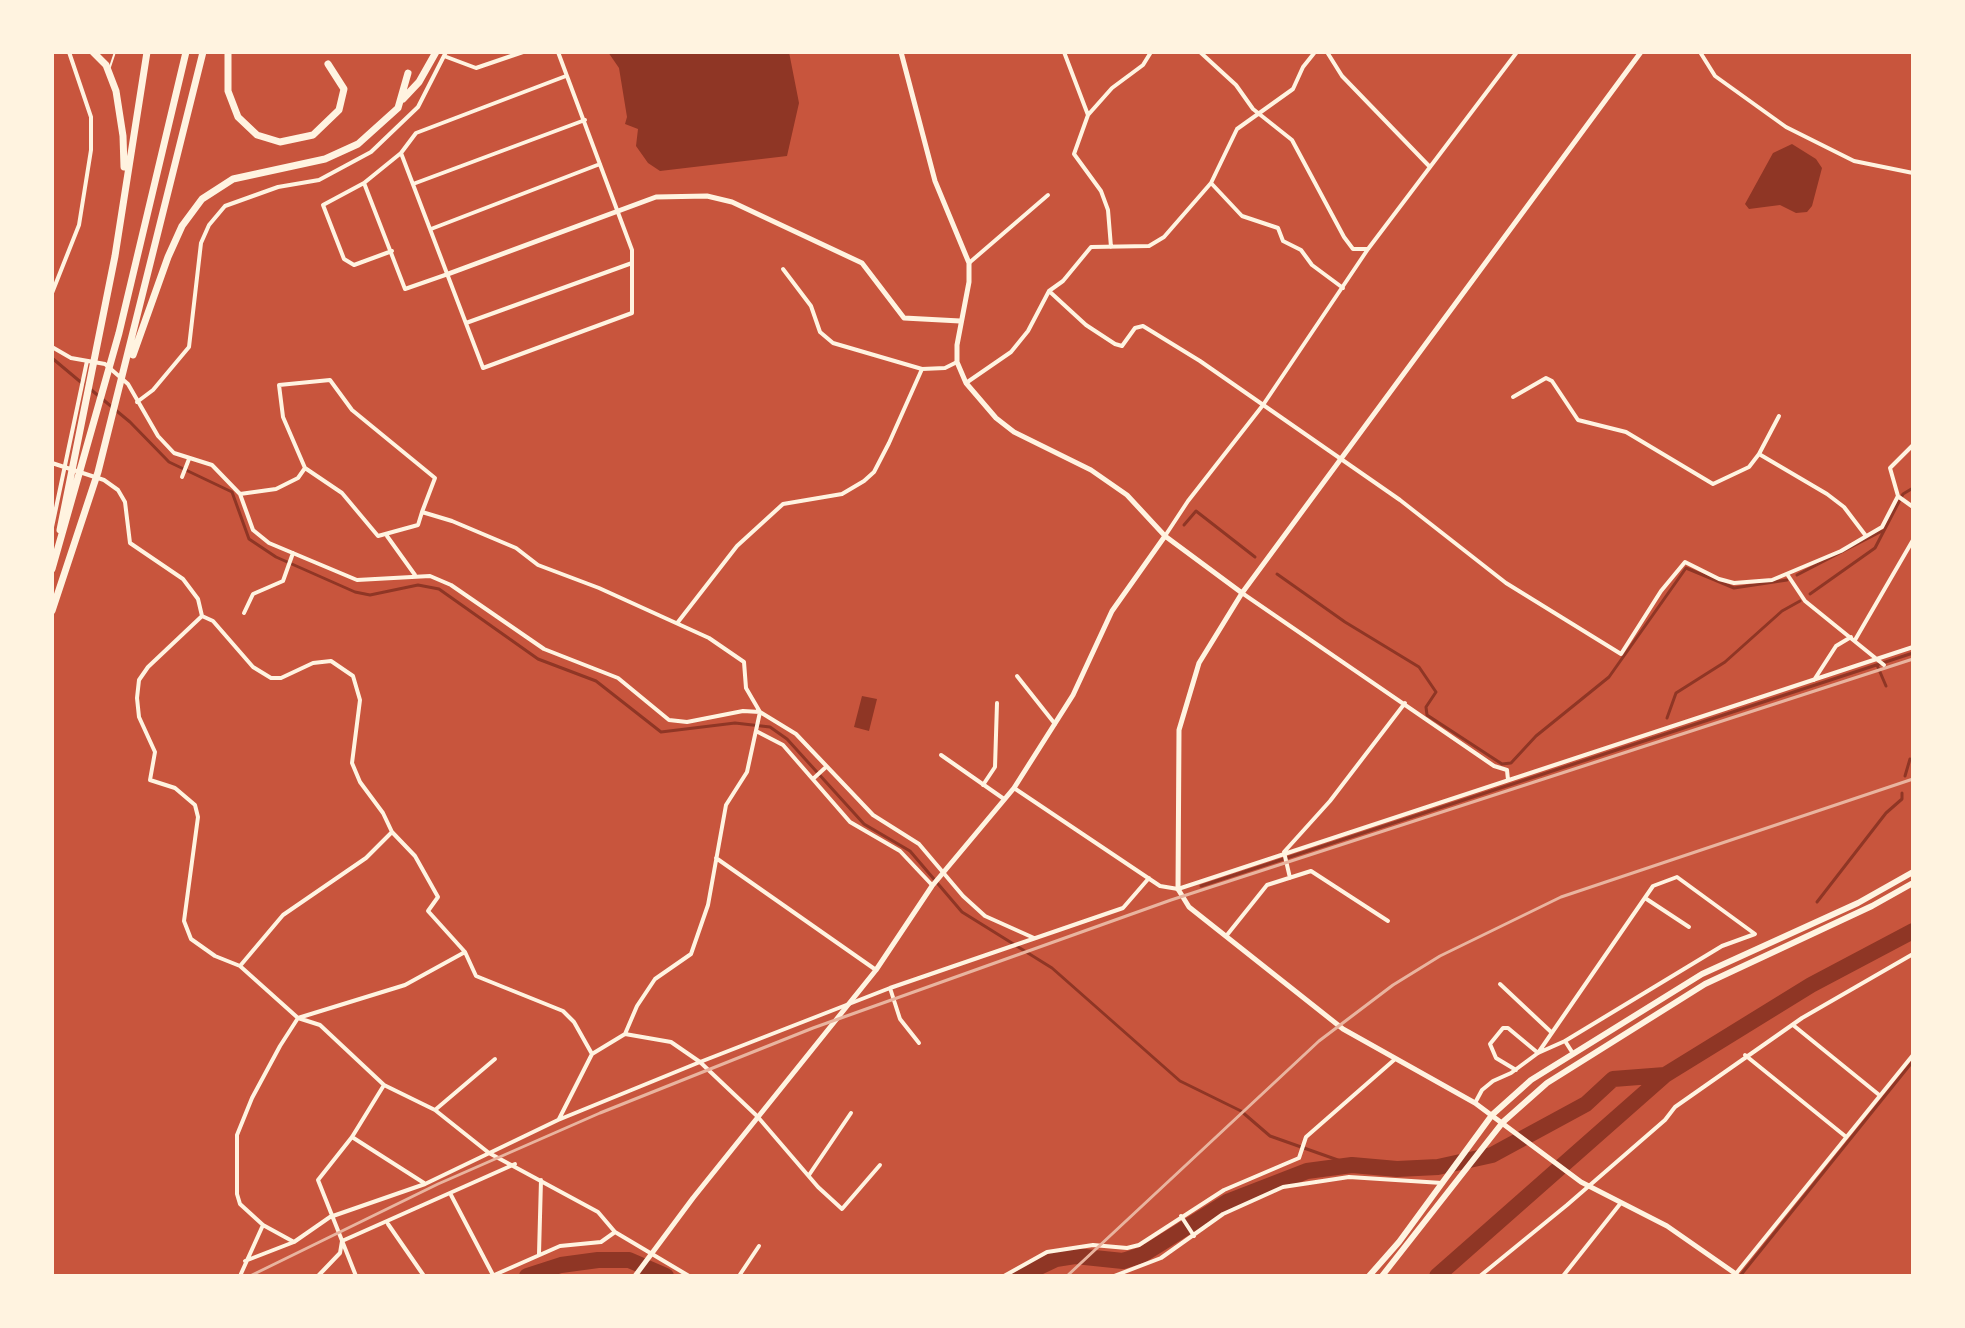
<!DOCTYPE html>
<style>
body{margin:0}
#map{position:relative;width:1965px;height:1328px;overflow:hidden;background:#c8553d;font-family:"Nunito Sans",sans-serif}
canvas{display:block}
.frame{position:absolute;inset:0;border:54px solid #fff3e0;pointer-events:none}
</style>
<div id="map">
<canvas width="1965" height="1328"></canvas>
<div class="frame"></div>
</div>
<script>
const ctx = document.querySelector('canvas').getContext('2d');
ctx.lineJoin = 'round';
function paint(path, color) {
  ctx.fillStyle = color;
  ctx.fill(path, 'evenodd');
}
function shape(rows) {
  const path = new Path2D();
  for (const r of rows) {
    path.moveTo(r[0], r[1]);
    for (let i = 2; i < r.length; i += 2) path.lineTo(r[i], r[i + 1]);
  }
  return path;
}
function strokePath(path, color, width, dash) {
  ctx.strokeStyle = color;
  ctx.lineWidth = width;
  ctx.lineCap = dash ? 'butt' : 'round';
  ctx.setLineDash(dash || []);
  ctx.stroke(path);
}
paint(shape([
 [608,52,789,52,799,103,787,156,660,171,648,163,636,146,638,129,625,124,627,117,619,68],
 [1792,144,1816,159,1822,168,1812,206,1807,212,1796,213,1780,205,1749,209,1745,204,1773,153],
 [862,696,877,699,869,731,854,727]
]), '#8f3625');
strokePath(shape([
 [52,358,83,384],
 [89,388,130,422,169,462,232,492,249,539,276,557,355,592,370,595,418,585,439,589,538,659,596,681,661,732,735,723,770,727,787,739,864,824,910,851,962,912,1052,968,1180,1081,1241,1111,1270,1136,1352,1165],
 [1184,525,1196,511,1255,557],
 [1277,574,1345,622,1419,667,1436,692,1426,707,1427,715,1502,764,1511,763,1536,736,1609,677,1686,568,1734,588,1787,580],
 [1797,575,1882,531],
 [1810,594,1875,548,1903,494,1913,488],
 [1877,665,1886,686],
 [1667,718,1676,693,1725,662,1782,611,1800,601],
 [1905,776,1910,759],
 [1201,886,1913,653],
 [1817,902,1886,813,1902,799,1902,793],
 [1740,1276,1913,1061]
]), '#8f3625', 3);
strokePath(shape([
 [527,1276,561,1265,598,1260,629,1260,666,1276],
 [1020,1276,1056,1259,1075,1256,1123,1261,1142,1255,1227,1202,1307,1171,1352,1165,1397,1169,1438,1167,1492,1155,1586,1104,1613,1079,1665,1075],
 [1437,1276,1665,1075,1811,985,1913,931]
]), '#8f3625', 16);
strokePath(shape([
 [110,67,115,52]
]), '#fff3e0', 2);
strokePath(shape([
 [558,52,632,250,632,313,483,368,401,153,416,133,566,76],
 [1064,52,1088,115],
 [1200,52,1236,85,1253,109,1292,140,1344,237,1353,249,1368,249],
 [1327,52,1342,76,1429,166],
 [1700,52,1715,76,1786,127,1854,161,1913,173],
 [444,56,476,68,523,52],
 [401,153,364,183,405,289,448,274],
 [364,183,323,205,344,259,354,265,392,251],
 [1211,183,1242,216,1278,228,1283,241,1301,250,1312,265,1343,288],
 [413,184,585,120],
 [431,229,600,164],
 [1111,247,1108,210,1101,191,1074,154,1088,115,1112,88,1143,65,1151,52],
 [969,263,1048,195],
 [783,269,811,306,820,332,833,343,922,369],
 [1049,291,1086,325,1115,344,1122,346,1135,328,1143,326,1200,361,1400,500,1506,583,1621,654,1661,591,1685,562,1719,579,1734,583,1772,580,1841,551,1882,527,1898,496,1890,468,1913,445],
 [52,293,79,225,91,150,91,117,69,52],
 [466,323,632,263],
 [52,347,71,358,105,364,128,384,158,436,174,453,212,465,240,494,253,530,269,543,357,580,430,576,451,585,544,649,618,678,669,720,687,722,743,711,760,712],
 [966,383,1011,352,1028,331,1049,291,1063,281,1091,247,1149,246,1164,237,1211,183,1237,129,1293,89,1303,67,1315,52],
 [1513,397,1546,378,1552,381,1578,420,1626,432,1713,484,1749,467,1759,454],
 [137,402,153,390,189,347,201,243,209,225,225,206,278,187,319,180,371,152,418,107,446,52],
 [1779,416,1759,454,1827,494,1844,507,1866,536],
 [52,463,104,480,118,490,125,502,130,543,183,579,198,599,202,616,213,621,253,667,271,678,281,678,313,663,331,661,353,676,360,700,352,763,360,782,383,813,392,832,415,856,438,897,428,911,465,952,476,976,563,1011,574,1022,592,1054,625,1034,637,1006,655,979,691,954,708,905,726,805,747,772,760,712],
 [305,468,283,417,279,385,330,380,352,410,435,478,422,512],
 [182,477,189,459],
 [240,494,276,489,298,478,305,468,342,493,378,536,418,525,422,512,452,521,516,548,538,565,599,588,709,638,744,662,746,688,760,712,796,734,873,815,919,844,963,896,985,916,1034,938],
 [1899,497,1913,507],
 [52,527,87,361],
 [387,536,415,575],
 [1165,536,1188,501,1263,405,1368,249,1517,52],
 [1787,574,1805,601,1884,665],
 [1242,593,1494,766,1507,770,1508,780],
 [244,613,253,594,283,581,293,553],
 [202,616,148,667,139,680,137,698,139,717,155,752,150,780,175,788,195,805,198,817,184,921,191,939,215,956,240,966,298,1018,320,1025,384,1085,435,1110,489,1153,598,1212,615,1232,689,1276],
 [678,622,737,546,783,504,842,494,864,481,874,472,889,443,922,369,945,368,957,362],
 [1855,640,1913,540],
 [1017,676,1055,724],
 [1814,680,1836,646,1851,637],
 [756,731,783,745,850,822,900,851,932,885],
 [941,755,1004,799],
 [814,778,826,767],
 [983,785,995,767,997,703],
 [1014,788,1160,886,1178,889,1913,647],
 [716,858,876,970],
 [1290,878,1284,852,1330,801,1405,703],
 [1645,898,1689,927],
 [1227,935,1267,885,1311,871,1388,921],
 [240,966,283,915,366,858,392,832],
 [1500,984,1550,1031],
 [890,988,900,1019,919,1043],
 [1793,1025,1878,1094],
 [625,1034,671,1042,700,1062,757,1116,818,1187,842,1209,880,1165],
 [1565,1041,1572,1052],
 [1745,1055,1845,1136],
 [1475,1103,1482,1090,1493,1081,1511,1073,1538,1053,1565,1041,1722,946,1755,934,1677,877,1653,886,1538,1053,1508,1028,1503,1028,1490,1044,1496,1058,1516,1070],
 [435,1110,495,1059],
 [559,1119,592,1054],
 [352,1137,424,1183],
 [809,1175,851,1113],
 [451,1195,493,1275],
 [1181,1216,1194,1236],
 [388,1224,424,1276],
 [294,1242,263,1225,240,1204,237,1194,237,1135,252,1098,280,1046,298,1018,405,985,465,952],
 [539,1254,541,1180],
 [245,1261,294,1242,330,1217,425,1184,558,1120,700,1062,890,988,1123,908,1149,878],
 [240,1276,263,1225],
 [318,1276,340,1253,342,1241,515,1164],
 [356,1276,318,1180,352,1137,384,1085],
 [492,1276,560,1246,601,1242,615,1232],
 [739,1276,759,1246],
 [1004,1276,1047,1252,1093,1245,1127,1248,1139,1245,1224,1190,1299,1158,1306,1137,1394,1060],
 [1114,1276,1161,1258,1223,1214,1283,1187,1349,1177,1442,1183],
 [1480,1276,1567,1205,1665,1120,1675,1107,1802,1018,1913,954],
 [1563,1276,1620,1204],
 [1734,1276,1913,1055]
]), '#fff3e0', 4);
strokePath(shape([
 [448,274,656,197,707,196,732,202,862,263,904,318,960,321],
 [1178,889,1189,907,1343,1029,1475,1103,1581,1182,1667,1226,1736,1274]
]), '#fff3e0', 5);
strokePath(shape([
 [901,52,935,181,969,263,969,282,957,345,957,362,966,383,996,418,1014,432,1091,470,1127,495,1165,536,1242,593],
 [1178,889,1179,730,1199,663,1242,593,1641,52],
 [635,1276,693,1198,876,970,932,886,1014,788,1073,695,1112,611,1165,536]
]), '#fff3e0', 5);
strokePath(shape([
 [1369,1276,1399,1242,1492,1115,1531,1080,1702,974,1858,903,1913,872],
 [1382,1276,1503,1122,1547,1083,1705,984,1872,906,1913,883]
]), '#fff3e0', 6);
strokePath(shape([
 [93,52,106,65,116,91,123,136,124,167],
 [228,52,228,91,238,117,257,135,280,142,313,135,339,110,344,89,328,64],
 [403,99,419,82,436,52],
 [133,355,168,257,182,226,202,199,233,179,325,159,358,144,398,108,408,73],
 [60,530,115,256,147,52],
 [52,569,119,333,186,52],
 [52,611,98,472,203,52]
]), '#fff3e0', 7);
strokePath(shape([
 [250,1276,438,1184,600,1113,813,1028,1171,900,1913,659],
 [1067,1276,1319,1041,1393,985,1440,956,1561,897,1913,779]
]), '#e9b49f', 3);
</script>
